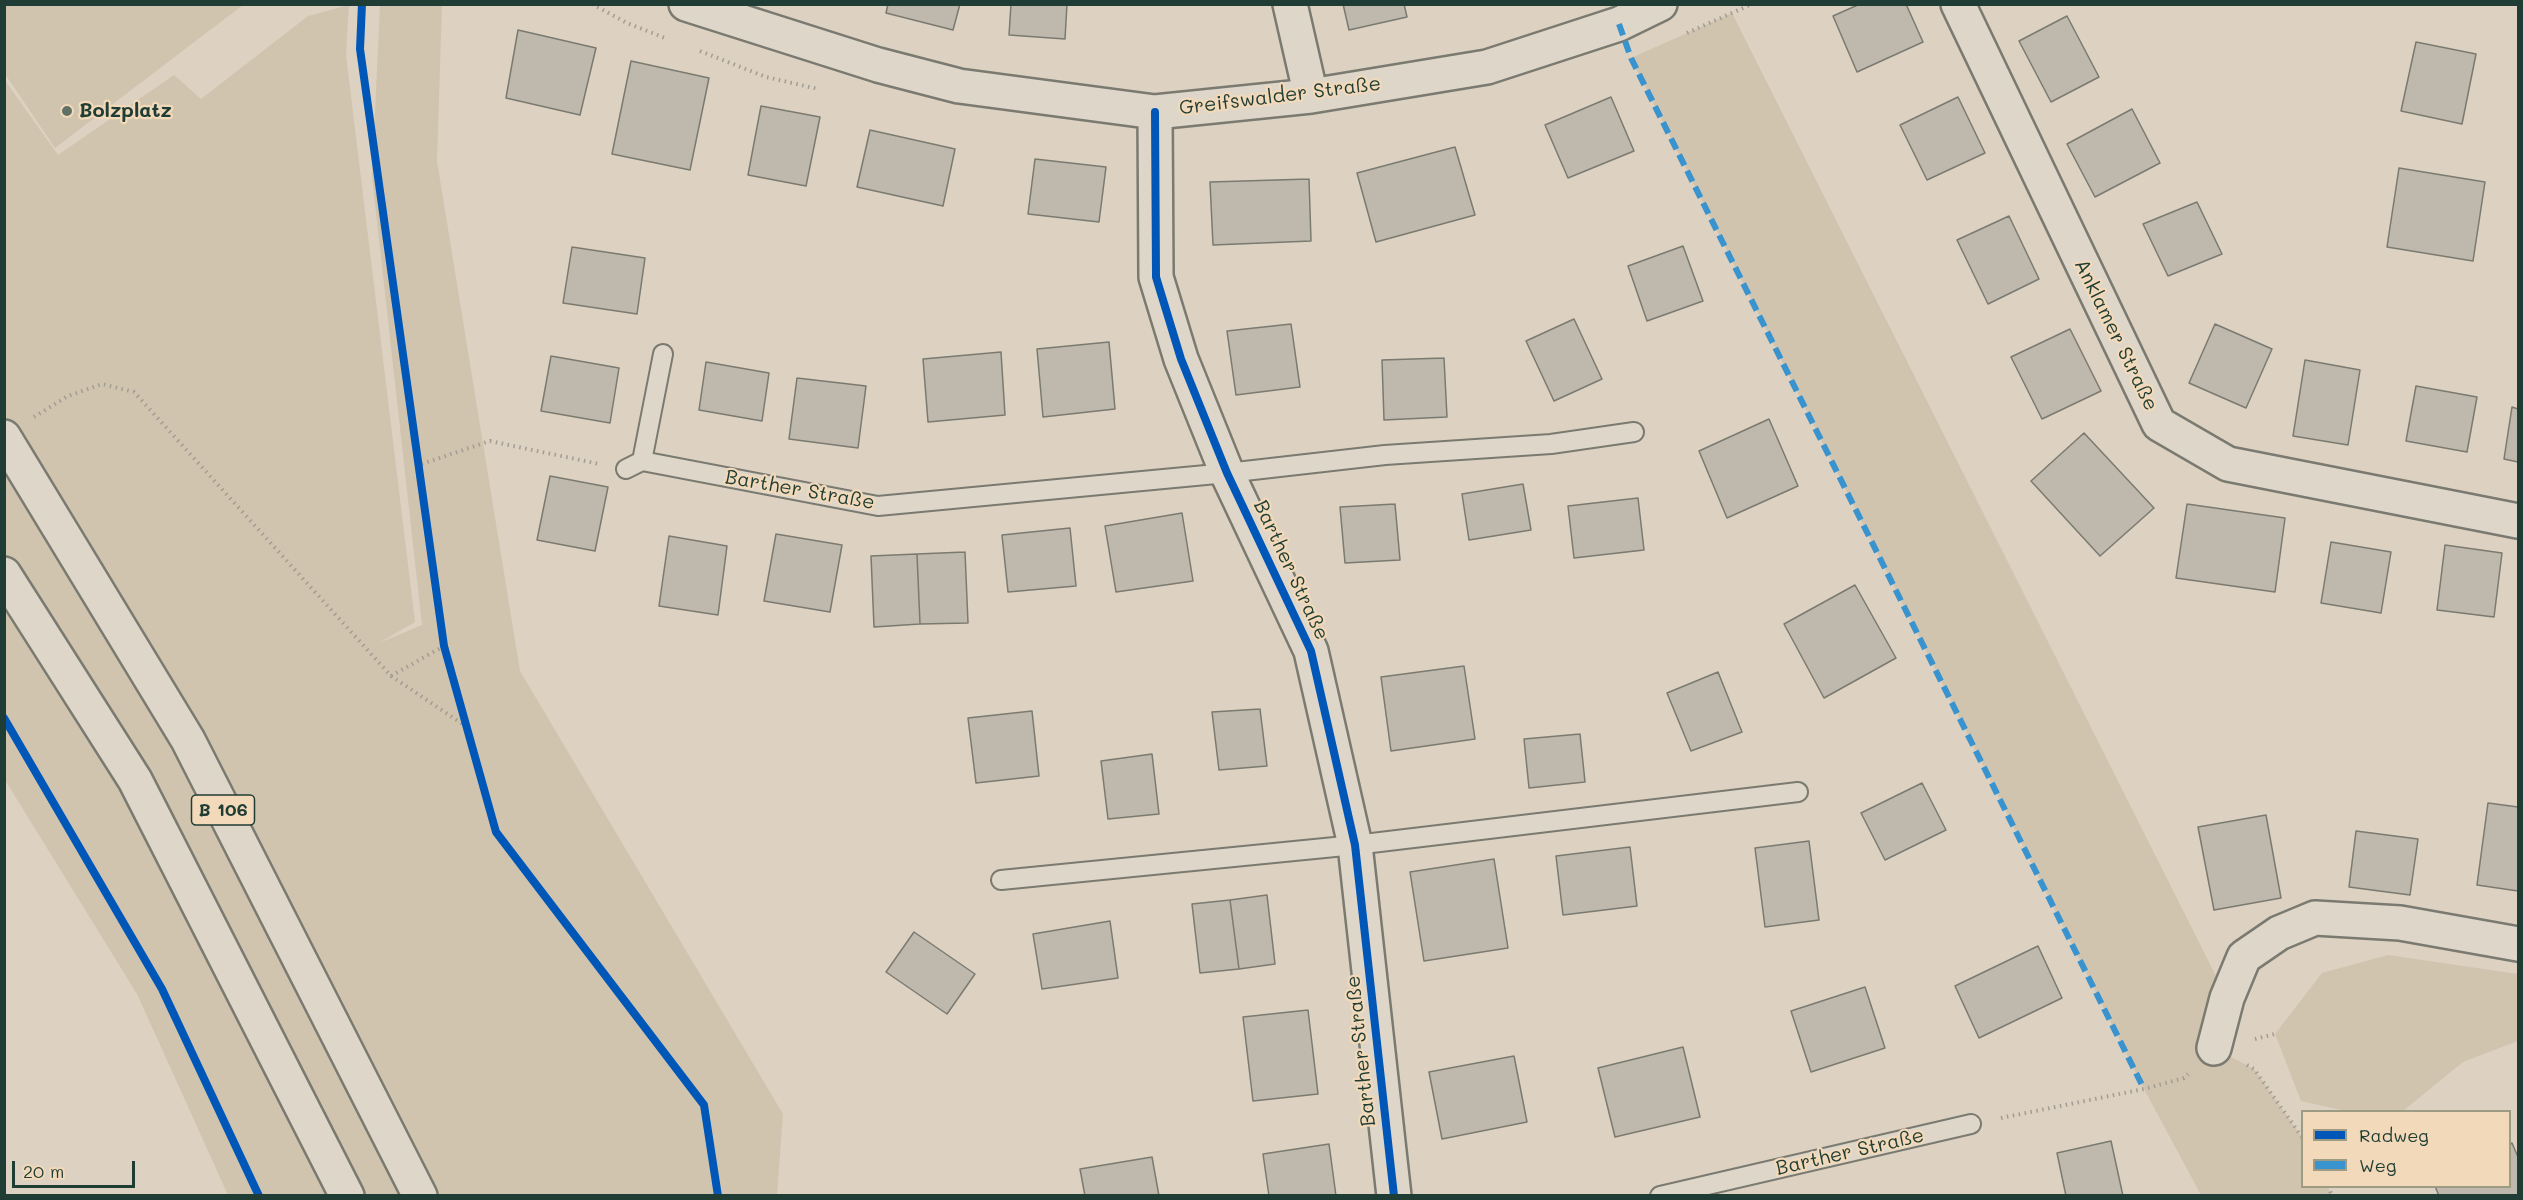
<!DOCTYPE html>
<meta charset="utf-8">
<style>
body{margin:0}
#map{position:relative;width:2523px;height:1200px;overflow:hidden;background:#ddd1c1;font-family:Mali,sans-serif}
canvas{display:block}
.frame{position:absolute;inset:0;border:6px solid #1f3d34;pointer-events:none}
.legend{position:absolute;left:2301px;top:1110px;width:210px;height:78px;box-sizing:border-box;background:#f2d9b9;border:2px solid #9e9b84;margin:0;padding:8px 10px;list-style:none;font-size:18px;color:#1f3d34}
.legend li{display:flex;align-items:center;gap:12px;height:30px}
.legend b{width:30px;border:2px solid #9e9b84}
.scale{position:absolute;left:12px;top:1161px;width:123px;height:27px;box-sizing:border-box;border:3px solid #1f3d34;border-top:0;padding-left:8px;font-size:18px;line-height:21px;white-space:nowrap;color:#1f3d34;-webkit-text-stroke:4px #f2d9b9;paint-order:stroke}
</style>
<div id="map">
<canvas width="2523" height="1200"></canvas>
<div class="frame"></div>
<ul class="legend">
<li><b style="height:8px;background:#0057b8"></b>Radweg</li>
<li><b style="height:8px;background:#3993ce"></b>Weg</li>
</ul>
<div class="scale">20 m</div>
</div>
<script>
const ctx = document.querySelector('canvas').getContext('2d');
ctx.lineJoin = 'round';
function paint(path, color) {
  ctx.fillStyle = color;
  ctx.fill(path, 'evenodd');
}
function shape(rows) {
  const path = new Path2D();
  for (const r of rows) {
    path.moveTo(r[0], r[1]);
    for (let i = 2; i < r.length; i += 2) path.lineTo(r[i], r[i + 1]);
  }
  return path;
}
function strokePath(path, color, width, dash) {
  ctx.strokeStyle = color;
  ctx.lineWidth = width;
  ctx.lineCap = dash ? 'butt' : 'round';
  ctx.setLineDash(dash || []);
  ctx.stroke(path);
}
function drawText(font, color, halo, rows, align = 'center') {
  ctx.font = font + ' Mali,sans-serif';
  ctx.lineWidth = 4.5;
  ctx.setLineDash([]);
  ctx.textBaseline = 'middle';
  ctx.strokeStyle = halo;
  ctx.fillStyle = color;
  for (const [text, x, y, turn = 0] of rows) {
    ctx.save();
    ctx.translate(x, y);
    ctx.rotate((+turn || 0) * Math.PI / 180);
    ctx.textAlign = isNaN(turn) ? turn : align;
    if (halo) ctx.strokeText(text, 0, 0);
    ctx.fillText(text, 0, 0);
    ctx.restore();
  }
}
paint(shape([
 [4,5,5,4,243,5,55,148,5,74],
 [349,5,346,55,415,622,379,643,422,625,372,177,380,5,442,5,437,161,520,671,783,1114,777,1195,228,1195,137,994,5,780,4,79,58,155,174,75,201,99,308,16],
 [1732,13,2227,998,2214,1048,2254,1069,2302,1137,2302,1186,2328,1187,2332,1195,2201,1195,2144,1089,1631,58],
 [2388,955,2518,974,2518,1041,2463,1062,2403,1111,2345,1111,2301,1101,2275,1034,2322,973]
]), '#d1c4ae');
const building = shape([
 [888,4,960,4,953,30,886,13,888,4],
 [1011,4,1067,4,1065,39,1009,35,1011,4],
 [1343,4,1404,4,1407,17,1349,30,1343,4],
 [1860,4,1906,4,1923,42,1857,72,1833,16,1860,4],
 [2067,16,2099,77,2051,102,2019,41,2067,16],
 [518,30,596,48,580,115,506,98,518,30],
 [2416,42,2476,54,2462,124,2401,111,2416,42],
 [631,61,709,78,690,170,612,154,631,61],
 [1611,97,1634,151,1568,178,1545,125,1611,97],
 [1958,97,1985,153,1927,180,1900,125,1958,97],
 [761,106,820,117,806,186,748,175,761,106],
 [2132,109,2160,163,2095,197,2067,144,2132,109],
 [870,130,955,149,943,206,857,187,870,130],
 [1455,147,1475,215,1376,242,1357,173,1455,147],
 [1035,159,1106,167,1099,222,1028,214,1035,159],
 [2399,168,2485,182,2473,261,2387,247,2399,168],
 [1309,179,1311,241,1213,245,1210,182,1309,179],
 [2197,202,2222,254,2168,276,2143,224,2197,202],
 [2009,216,2039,279,1988,304,1957,240,2009,216],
 [1683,246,1703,301,1647,321,1628,266,1683,246],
 [572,247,645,258,637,314,563,303,572,247],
 [1574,319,1602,379,1554,401,1526,341,1574,319],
 [1291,324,1300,387,1236,395,1227,331,1291,324],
 [2215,324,2272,349,2246,408,2189,383,2215,324],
 [2070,329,2101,391,2042,419,2011,357,2070,329],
 [1109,342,1115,409,1043,417,1037,349,1109,342],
 [1001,352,1005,415,928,422,923,359,1001,352],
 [551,356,619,368,610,423,541,411,551,356],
 [1444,358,1447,417,1384,420,1382,360,1444,358],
 [2305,360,2360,370,2348,445,2293,436,2305,360],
 [706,362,769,373,762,421,699,410,706,362],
 [797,378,866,386,858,448,789,439,797,378],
 [2416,386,2477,397,2467,452,2406,441,2416,386],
 [2512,407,2518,409,2518,462,2504,459,2512,407],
 [1769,419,1798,486,1727,518,1699,451,1769,419],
 [2084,433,2154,508,2100,556,2031,481,2084,433],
 [550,476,608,487,595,551,537,540,550,476],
 [1523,484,1531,530,1469,540,1462,494,1523,484],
 [1638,498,1644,550,1574,558,1568,506,1638,498],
 [1395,504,1400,560,1345,563,1340,507,1395,504],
 [2187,504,2285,518,2275,592,2176,578,2187,504],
 [1182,513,1193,581,1116,592,1105,526,1182,513],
 [1070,528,1076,586,1008,592,1002,535,1070,528],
 [776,534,842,545,830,612,764,601,776,534],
 [669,536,727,546,718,615,659,606,669,536],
 [2331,542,2391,552,2381,613,2321,603,2331,542],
 [2445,545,2502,553,2494,617,2437,610,2445,545],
 [965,552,968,623,920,624,917,554,965,552],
 [917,554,920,624,874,627,871,556,917,554],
 [1855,585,1896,658,1824,698,1784,624,1855,585],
 [1464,666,1475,739,1391,751,1381,677,1464,666],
 [1718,672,1742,732,1691,751,1667,693,1718,672],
 [1260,709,1267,766,1219,770,1212,712,1260,709],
 [1032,711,1039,776,976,783,968,718,1032,711],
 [1580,734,1585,782,1529,788,1524,739,1580,734],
 [1152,754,1159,814,1108,819,1101,761,1152,754],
 [1922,783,1946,830,1885,860,1861,813,1922,783],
 [2488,803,2518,807,2518,891,2477,885,2488,803],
 [2266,815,2281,898,2214,910,2198,827,2266,815],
 [2356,831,2418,839,2410,895,2349,887,2356,831],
 [1809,841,1819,920,1765,927,1755,848,1809,841],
 [1630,847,1637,906,1563,915,1556,856,1630,847],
 [1494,859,1508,948,1424,961,1410,872,1494,859],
 [1267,895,1275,964,1239,969,1230,900,1267,895],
 [1230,900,1239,969,1200,973,1192,904,1230,900],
 [1110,921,1118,978,1042,989,1033,934,1110,921],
 [914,932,975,974,947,1014,886,972,914,932],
 [2038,946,2062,998,1979,1038,1955,986,2038,946],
 [1865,987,1885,1048,1811,1072,1791,1011,1865,987],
 [1308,1010,1318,1094,1253,1101,1243,1017,1308,1010],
 [1683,1047,1700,1117,1615,1137,1598,1068,1683,1047],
 [1514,1056,1527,1122,1442,1139,1429,1072,1514,1056],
 [2111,1141,2123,1196,2066,1196,2057,1153,2111,1141],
 [2512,1143,2518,1157,2518,1196,2439,1196,2435,1186,2510,1186,2510,1144,2512,1143],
 [1329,1144,1336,1196,1269,1196,1263,1154,1329,1144],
 [1152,1157,1159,1196,1085,1196,1080,1169,1152,1157]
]);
paint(building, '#bfb8ac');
strokePath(building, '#7a7a71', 1.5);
const service = shape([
 [642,461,663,354],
 [626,469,642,461,878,506,1227,473,1385,455,1551,444,1634,432],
 [1001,880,1355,845,1798,792],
 [1660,1196,1971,1124]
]);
const minor = shape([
 [686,4,878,65,959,86,1155,112,1311,96,1487,67,1619,24,1660,4],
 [1290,4,1311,96],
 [1958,4,2159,424,2228,464,2518,521],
 [1155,112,1156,277,1181,359,1227,473,1311,651,1355,845,1394,1196],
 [2214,1048,2227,998,2244,957,2279,933,2315,918,2400,923,2518,944]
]);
const trunk = shape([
 [4,437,188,740,420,1196],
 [4,574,135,780,347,1196]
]);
strokePath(service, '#7a7a71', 22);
strokePath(minor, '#7a7a71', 38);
strokePath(trunk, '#7a7a71', 38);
strokePath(shape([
 [362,4,360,49,444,646,496,832,704,1105,718,1196],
 [592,4,627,23,665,38],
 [1687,33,1752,4],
 [700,51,766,77,818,89],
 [34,417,68,396,102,384,134,392,391,676,467,727],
 [416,466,490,441,599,464],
 [391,676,444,646],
 [2255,1039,2275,1034],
 [2247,1065,2254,1069,2302,1137],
 [2001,1118,2144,1089,2184,1078,2188,1074],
 [2328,1186,2332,1196]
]), '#a19d94', 4, [1.5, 4.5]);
strokePath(service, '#dfd6ca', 18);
strokePath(minor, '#dfd6ca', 33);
strokePath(trunk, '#dfd6ca', 33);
strokePath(shape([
 [1619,24,1631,58,2144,1089]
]), '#3993ce', 6, [12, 6]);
strokePath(shape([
 [362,4,360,49,444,646,496,832,704,1105,718,1196],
 [1155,112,1156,277,1181,359,1227,473,1311,651,1355,845,1394,1196],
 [4,718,162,989,259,1196]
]), '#0057b8', 8);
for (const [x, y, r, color] of [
 [67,111,6,"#627165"]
]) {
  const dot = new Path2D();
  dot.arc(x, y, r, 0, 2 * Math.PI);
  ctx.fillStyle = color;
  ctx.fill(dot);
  strokePath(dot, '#f2d9b9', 2);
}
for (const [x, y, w] of [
 [223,810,63]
]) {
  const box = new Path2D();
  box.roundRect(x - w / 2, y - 15, w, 30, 4.5);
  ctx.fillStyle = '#f2d9b9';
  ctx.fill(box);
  strokePath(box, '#1f3d34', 1.5);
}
drawText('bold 18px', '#1f3d34', null, [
 ["B 106",223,810]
]);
drawText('20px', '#1f3d34', '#f2d9b9', [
 ["Greifswalder Straße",1280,96,-7],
 ["Anklamer Straße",2116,335,64],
 ["Barther Straße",800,490,10],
 ["Barther Straße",1291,570,65],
 ["Barther Straße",1361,1051,-96],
 ["Barther Straße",1850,1152,-13]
]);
drawText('bold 20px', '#1f3d34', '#f2d9b9', [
 ["Bolzplatz",79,111]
], 'left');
</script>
